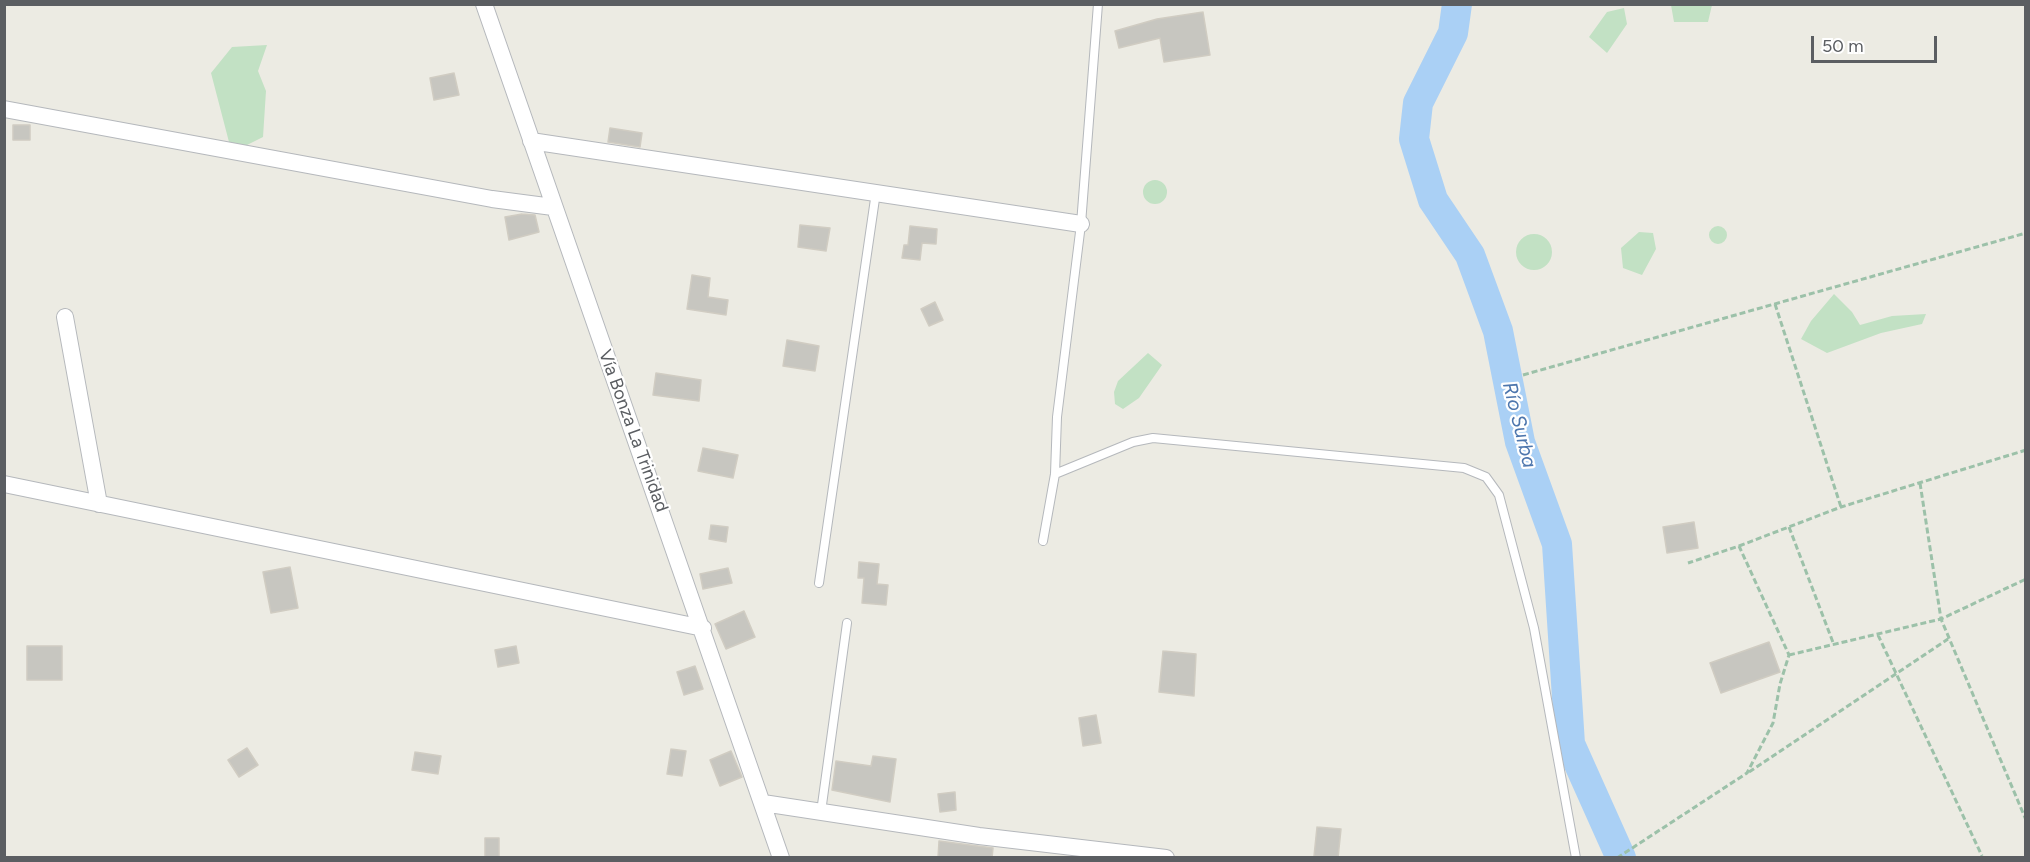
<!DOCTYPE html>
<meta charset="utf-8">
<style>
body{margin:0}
#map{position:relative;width:2030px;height:862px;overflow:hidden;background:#ecebe3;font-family:Figtree,sans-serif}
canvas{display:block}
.frame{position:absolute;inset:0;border:6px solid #5b5e62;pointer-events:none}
.scale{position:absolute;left:1811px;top:36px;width:126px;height:27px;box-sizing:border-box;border:3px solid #5b5e62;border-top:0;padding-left:8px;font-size:18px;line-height:21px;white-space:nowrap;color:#5b5e62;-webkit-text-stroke:4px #fff;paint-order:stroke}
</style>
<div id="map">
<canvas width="2030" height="862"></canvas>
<div class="frame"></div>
<div class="scale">50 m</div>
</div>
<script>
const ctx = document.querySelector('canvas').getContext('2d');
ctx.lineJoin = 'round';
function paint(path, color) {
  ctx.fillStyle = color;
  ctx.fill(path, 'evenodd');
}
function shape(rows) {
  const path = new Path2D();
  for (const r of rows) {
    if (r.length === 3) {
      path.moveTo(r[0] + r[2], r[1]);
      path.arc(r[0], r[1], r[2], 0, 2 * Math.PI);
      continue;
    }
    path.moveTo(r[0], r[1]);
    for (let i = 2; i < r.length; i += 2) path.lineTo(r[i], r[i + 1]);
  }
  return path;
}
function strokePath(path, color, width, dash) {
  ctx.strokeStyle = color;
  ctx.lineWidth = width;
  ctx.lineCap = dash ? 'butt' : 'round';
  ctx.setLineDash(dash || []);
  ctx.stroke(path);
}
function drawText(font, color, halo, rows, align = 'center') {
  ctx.font = font + ' Figtree,sans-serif';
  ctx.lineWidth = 4.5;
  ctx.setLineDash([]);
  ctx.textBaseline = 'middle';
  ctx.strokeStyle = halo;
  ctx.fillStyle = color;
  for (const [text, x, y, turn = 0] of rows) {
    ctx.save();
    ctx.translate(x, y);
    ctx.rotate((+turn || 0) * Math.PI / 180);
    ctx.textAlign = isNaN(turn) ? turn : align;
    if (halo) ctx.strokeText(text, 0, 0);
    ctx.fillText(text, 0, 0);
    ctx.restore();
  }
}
paint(shape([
 [1671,5,1671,4,1712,5,1708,22,1674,22],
 [1624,8,1627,24,1607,53,1589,37,1607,12],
 [267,45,258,71,266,91,263,137,243,147,229,142,211,73,232,47],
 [1155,192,12],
 [1718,235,9],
 [1639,232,1653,233,1656,249,1642,275,1623,268,1621,248],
 [1534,252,18],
 [1834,294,1852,312,1860,325,1892,316,1926,314,1922,324,1881,333,1827,353,1801,339,1811,321],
 [1148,353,1162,365,1139,398,1123,409,1115,404,1114,392,1118,381]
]), '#c2e1c4');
strokePath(shape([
 [1457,4,1453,33,1418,103,1414,139,1433,200,1470,255,1498,331,1520,442,1557,544,1570,744,1621,858]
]), '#aad0f5', 30);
const building = shape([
 [1203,12,1210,55,1164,62,1160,38,1119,48,1115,31,1157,19,1203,12],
 [454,73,459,95,434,100,430,78,454,73],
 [13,125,30,125,30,140,13,140,13,125],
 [610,128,642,133,640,147,608,142,610,128],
 [522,214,535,215,539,232,509,240,505,217,522,214],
 [800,225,830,228,826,251,798,247,800,225],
 [910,226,937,229,936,244,922,243,920,260,902,258,904,245,908,245,910,226],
 [692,275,710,278,708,297,728,300,726,315,687,309,692,275],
 [935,302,943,320,929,326,921,309,935,302],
 [787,340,819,346,815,371,783,366,787,340],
 [656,373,701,380,699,401,653,395,656,373],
 [703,448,738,455,733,478,698,471,703,448],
 [1694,522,1698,548,1667,553,1663,527,1694,522],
 [711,525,728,527,726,542,709,539,711,525],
 [859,562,879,564,877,584,888,585,886,605,862,603,864,578,858,578,859,562],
 [290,567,298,608,271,613,263,572,290,567],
 [728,568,732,583,703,589,700,574,728,568],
 [744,611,755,637,726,649,715,624,744,611],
 [1769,642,1780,672,1721,693,1710,663,1769,642],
 [27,646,62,646,62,680,27,680,27,646],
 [516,646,519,663,498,667,495,650,516,646],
 [1163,651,1196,654,1194,696,1159,692,1163,651],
 [695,666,703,689,684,695,677,672,695,666],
 [1096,715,1101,743,1083,746,1079,718,1096,715],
 [247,748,258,765,239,777,228,760,247,748],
 [671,749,686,751,682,776,667,774,671,749],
 [731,751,742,777,720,786,710,760,731,751],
 [415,752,441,756,438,774,412,770,415,752],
 [873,756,896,759,890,802,832,790,836,761,871,766,873,756],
 [955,792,956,810,940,812,938,794,955,792],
 [1317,827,1341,829,1338,858,1314,856,1317,827],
 [485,838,499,838,499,858,485,858,485,838],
 [939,841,993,848,992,858,938,858,939,841]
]);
paint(building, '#c7c6c0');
strokePath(building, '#d0ccc2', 1.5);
const lane = shape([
 [1055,474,1133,442,1153,438,1464,468,1486,477,1499,495,1534,628,1576,858],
 [1043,541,1055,474,1057,417,1081,224,1098,4],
 [819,583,876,192],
 [821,812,847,623]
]);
const street = shape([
 [484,4,781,858],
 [4,109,492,199,553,207],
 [531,141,1081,224],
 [65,317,99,504],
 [4,484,703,628],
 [763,803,979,836,1166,858]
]);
strokePath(lane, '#b5b8bc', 10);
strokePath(street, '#b5b8bc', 18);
strokePath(shape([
 [1775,304,1841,507],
 [1523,375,2026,233],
 [1920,483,1941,619,2026,820],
 [1789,527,1834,645],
 [1739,546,1841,507,2026,450],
 [1878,635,1982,856],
 [1789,655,1941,619,2026,579],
 [1749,772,1948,639],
 [1617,858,1747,773,1773,723,1780,684,1789,655,1739,546,1688,563]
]), '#9cc1a9', 3, [6, 3]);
strokePath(lane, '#fff', 8);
strokePath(street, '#fff', 16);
drawText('18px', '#5b5e62', '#fff', [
 ["Vía Bonza La Trinidad",633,431,70]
]);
drawText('italic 20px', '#4d76ad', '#fff', [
 ["Río Surba",1519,425,76]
]);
</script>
